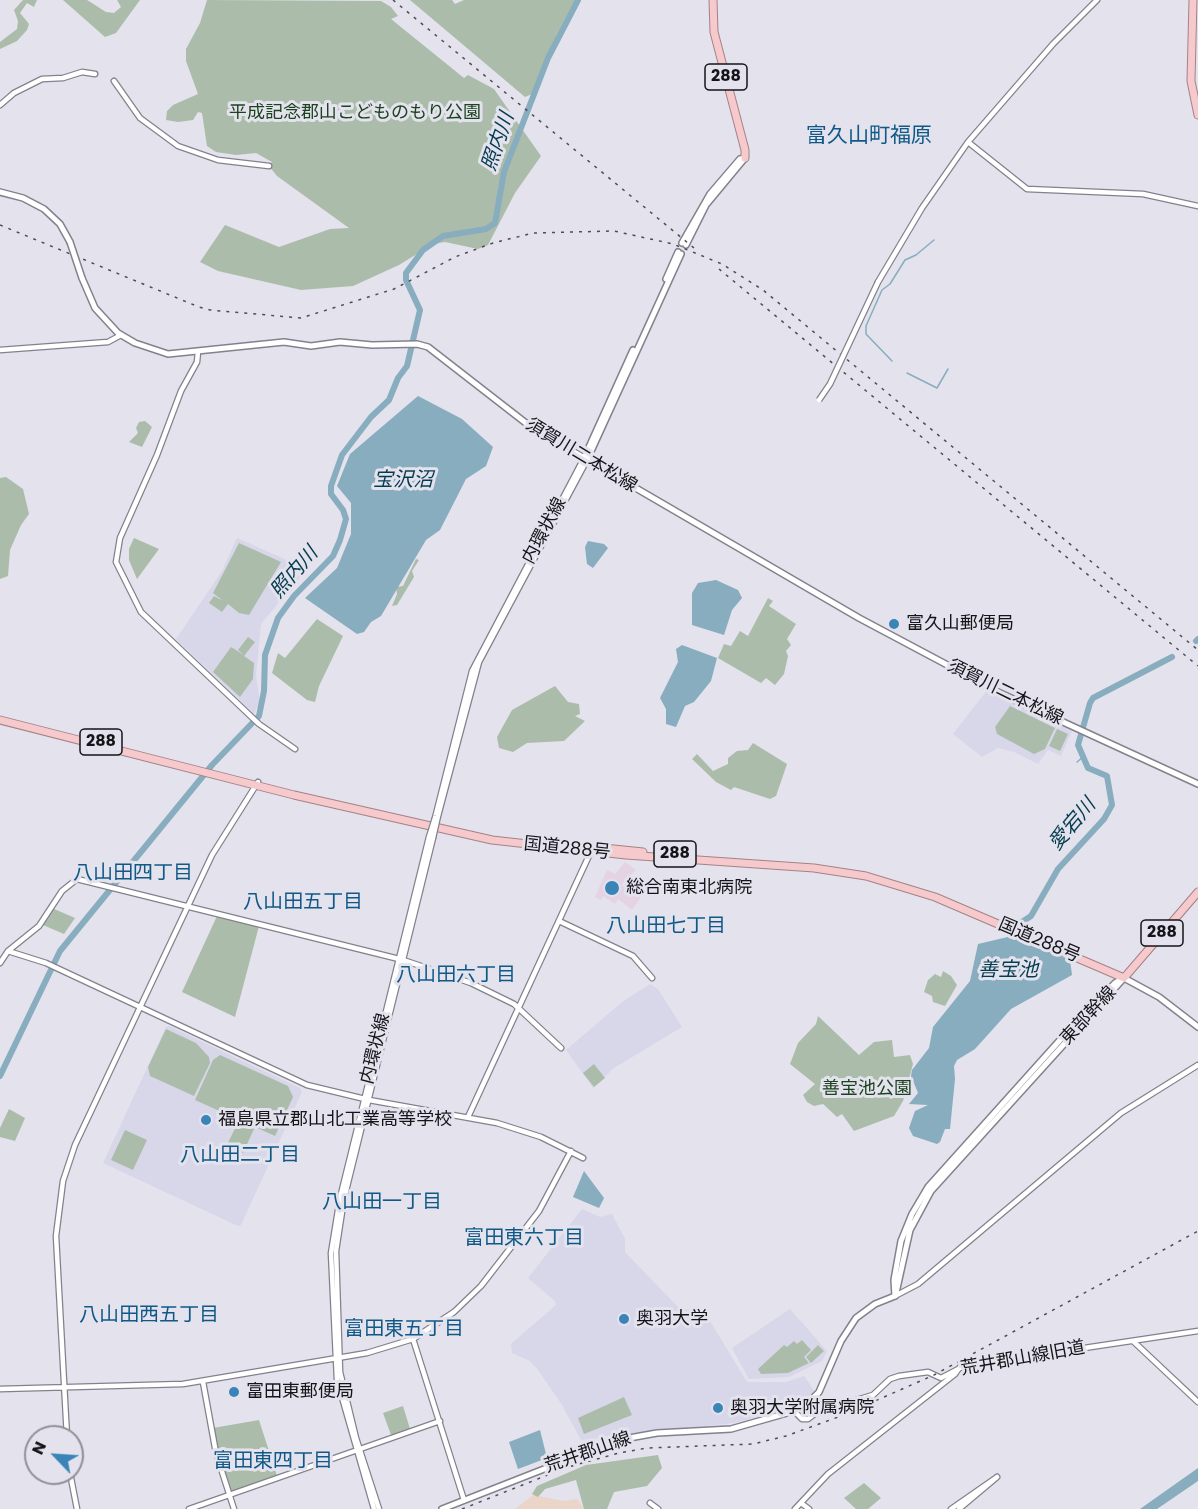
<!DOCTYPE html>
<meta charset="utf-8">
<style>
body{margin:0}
#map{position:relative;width:1198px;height:1509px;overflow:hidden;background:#e3e2ed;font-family:Poppins,sans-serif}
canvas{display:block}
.north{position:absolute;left:24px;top:1425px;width:60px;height:60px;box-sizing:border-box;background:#e3e2ed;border:2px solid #919098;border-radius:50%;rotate:295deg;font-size:16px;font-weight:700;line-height:24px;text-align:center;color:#151418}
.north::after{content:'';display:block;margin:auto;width:21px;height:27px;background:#3a84b8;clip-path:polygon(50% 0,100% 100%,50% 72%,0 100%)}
</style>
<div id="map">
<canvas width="1198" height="1509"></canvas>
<div class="north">N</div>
</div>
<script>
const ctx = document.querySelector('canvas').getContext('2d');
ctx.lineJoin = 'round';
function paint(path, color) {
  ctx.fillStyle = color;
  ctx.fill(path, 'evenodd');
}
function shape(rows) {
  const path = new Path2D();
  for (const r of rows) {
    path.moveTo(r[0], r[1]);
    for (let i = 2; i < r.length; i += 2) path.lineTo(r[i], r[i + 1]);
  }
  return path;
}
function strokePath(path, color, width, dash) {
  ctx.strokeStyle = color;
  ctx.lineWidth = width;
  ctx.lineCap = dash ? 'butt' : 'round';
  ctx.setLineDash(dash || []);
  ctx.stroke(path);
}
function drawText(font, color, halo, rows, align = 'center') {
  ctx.font = font + ' Poppins,"Noto Sans JP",sans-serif';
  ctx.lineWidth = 6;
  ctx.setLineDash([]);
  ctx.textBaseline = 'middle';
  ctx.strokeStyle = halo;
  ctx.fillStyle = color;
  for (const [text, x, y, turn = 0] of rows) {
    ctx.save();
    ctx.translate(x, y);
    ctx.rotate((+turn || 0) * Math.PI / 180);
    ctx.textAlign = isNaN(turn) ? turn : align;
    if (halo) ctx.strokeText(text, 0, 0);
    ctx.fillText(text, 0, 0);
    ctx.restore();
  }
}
paint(shape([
 [533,1495,564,1501,577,1499,584,1509,515,1509]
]), '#ead5c8');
paint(shape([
 [237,538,307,569,261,624,256,676,260,701,254,714,176,639,222,571],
 [988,689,1072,731,1061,756,1048,750,1038,764,1014,752,998,748,982,757,953,734],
 [650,984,658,989,682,1027,614,1068,593,1088,566,1050,622,1002],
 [169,1026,300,1088,302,1092,241,1225,238,1226,103,1163,166,1027],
 [582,1209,600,1217,612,1214,625,1239,625,1252,680,1309,704,1311,747,1382,786,1382,804,1376,815,1392,778,1412,733,1423,581,1440,562,1405,538,1370,530,1361,512,1353,511,1344,556,1305,555,1301,528,1278],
 [790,1309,827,1351,822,1361,789,1377,749,1379,732,1348]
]), '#d8d7e9');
paint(shape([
 [625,862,636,870,621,885,641,897,632,910,618,899,615,904,603,896,601,900,595,897,607,870,615,874]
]), '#e5d3e5');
paint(shape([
 [23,0,37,0,34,7,27,3,20,13,29,24,27,30,17,41,0,49,0,42,17,29,18,21,14,10],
 [63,0,87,0,106,12,114,13,121,7,117,0,140,0,116,33,105,37],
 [207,0,381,1,391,7,398,16,391,19,464,78,468,75,494,89,541,156,515,193,488,245,478,249,445,242,433,244,399,265,353,286,301,290,218,271,200,262,225,225,279,247,330,229,349,228,277,176,269,166,272,162,256,153,236,155,216,152,207,146,202,113,198,112,193,120,178,122,166,120,167,111,173,105,198,94,186,61,186,49,200,23],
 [410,0,452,0,455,4,464,0,575,0,556,36,541,80,532,94,525,97],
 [145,421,152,427,142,447,129,442,138,433,136,428,139,422],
 [6,477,23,489,29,514,21,525,10,550,8,576,0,579,0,478],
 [134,538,159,549,137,579,129,560,129,549],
 [239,543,281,562,249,615,239,613,228,604,222,612,209,603,214,596,223,601,213,593],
 [416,559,419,560,412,571,414,577,397,605,392,606,397,594,396,587,403,586],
 [768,598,773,601,769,606,796,624,787,639,791,645,786,651,788,656,784,674,775,685,766,678,761,683,718,658,724,644,731,646,740,631,748,636],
 [317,619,343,636,319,686,315,702,307,700,272,673,278,653,285,658],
 [248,637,255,642,244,656,254,663,253,679,240,697,213,672,231,647,244,655,238,650],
 [555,686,568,702,579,704,580,714,575,716,585,721,564,741,527,743,513,752,499,748,497,737,512,710],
 [1010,706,1055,728,1045,749,1034,754,997,734,995,727],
 [1057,729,1068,734,1060,751,1049,746],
 [753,743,787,764,776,796,770,799,734,787,731,790,716,782,692,759,697,754,713,771,728,764,728,758,737,751,748,750],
 [52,908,75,918,64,934,43,925],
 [217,916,259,926,235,1017,182,992],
 [943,971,951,976,957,985,945,1006,933,1002,932,996,924,992,928,980,935,974,941,977],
 [818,1016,859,1055,874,1042,892,1040,894,1057,910,1055,913,1064,903,1101,894,1116,854,1131,842,1114,837,1117,823,1104,814,1106,807,1102,803,1095,815,1084,790,1064,798,1043,816,1024],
 [166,1029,196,1043,209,1057,210,1063,194,1096,150,1076,148,1067],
 [220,1055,288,1086,293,1097,275,1136,195,1100,213,1060],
 [594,1064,605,1078,594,1087,583,1073],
 [9,1109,25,1118,15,1141,0,1137,0,1128],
 [238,1122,254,1129,243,1153,227,1145],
 [125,1130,147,1140,133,1170,111,1160],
 [802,1340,811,1350,804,1357,809,1363,788,1373,761,1374,758,1369,784,1345,787,1347,794,1341,797,1344],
 [818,1345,824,1351,811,1363,806,1357],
 [624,1397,632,1415,584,1434,578,1418],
 [403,1406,410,1429,391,1435,383,1413],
 [259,1420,277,1476,231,1492,218,1453,213,1428],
 [658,1455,662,1468,647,1486,614,1492,607,1509,584,1509,576,1480,545,1489,538,1497,532,1494,537,1486,586,1465],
 [864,1483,881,1498,868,1509,856,1509,844,1498]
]), '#abbdaa');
paint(shape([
 [418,396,462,419,493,447,486,466,466,479,440,530,426,540,381,616,371,622,364,632,357,634,305,598,337,568,351,534,351,503,337,486,350,454],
 [588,541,604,544,608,548,593,568,587,564,585,547],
 [716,580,738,590,742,598,732,610,724,635,692,625,692,593,698,583],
 [682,645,717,658,711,681,694,702,685,706,676,727,666,724,666,709,660,698,678,662,676,649],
 [1012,936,1070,960,1072,975,1011,1009,975,1049,957,1060,954,1066,955,1079,950,1129,945,1129,940,1142,937,1144,913,1136,909,1128,915,1111,928,1105,909,1104,918,1093,911,1076,912,1070,929,1048,933,1027,970,981,978,944],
 [584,1171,604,1198,599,1208,573,1197],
 [540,1430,547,1458,518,1469,509,1442],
 [1198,1468,1198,1481,1157,1509,1140,1509]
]), '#87adbe');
strokePath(shape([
 [892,361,866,334,866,326,882,290,890,284,905,260,916,255,934,240],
 [907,373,937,388,948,369],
 [1077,762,1083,757]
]), '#87adbe', 1.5);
strokePath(shape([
 [1196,641,1198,639],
 [1022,922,1031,916,1058,869,1104,819,1112,805,1107,776,1088,768,1078,745,1090,703,1093,698,1172,657],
 [0,1076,60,951,212,765,259,716,264,691,265,655,278,618,294,596,333,556,340,540,346,519,343,510,331,494,331,486,342,455,371,417,389,400,398,378,407,366,420,310,406,280,406,273,423,250,443,236,486,229,495,223,504,172,548,58,578,0]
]), '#87adbe', 6);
const tertiary = shape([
 [114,81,140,118,178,146,218,160,269,166],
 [0,105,14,93,42,79,63,78,82,72,95,74],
 [968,142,1027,189,1143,194,1198,206],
 [878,282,922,208,968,142,1053,44,1097,0],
 [0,350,108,342,121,335],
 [198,352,197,362,181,391,157,455,120,538,116,562,141,612,259,724,295,749],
 [438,816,479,662,587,460],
 [435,818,472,671,584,458],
 [559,921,633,956,652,978],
 [8,951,46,963,307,1085,369,1100,497,1123,541,1137,583,1158],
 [0,963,8,951,39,926,62,891,77,879,403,960,471,983,514,1004,561,1048],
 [468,1117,593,847],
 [895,1296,918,1284,1121,1113,1198,1065],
 [413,1339,464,1500],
 [1133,1341,1198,1402],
 [203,1382,216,1453,234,1509],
 [0,1389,183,1384,367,1353,413,1339,454,1312,481,1286,539,1211,571,1151],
 [794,1411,802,1419,808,1419,817,1412,873,1395,890,1379,899,1376,928,1372,941,1378,964,1366,1198,1331],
 [67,1437,56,1236,63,1181,75,1145,212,855,258,782],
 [70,1473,77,1509],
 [650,1503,658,1509],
 [801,1503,809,1509],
 [189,1509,440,1421],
 [374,1509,337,1380,331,1253,340,1198,429,837],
 [379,1509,356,1438,340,1372,336,1251,344,1199,433,838],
 [795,1509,828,1474,955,1374,960,1367],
 [951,1509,997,1477],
 [959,1509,997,1477]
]);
const secondary = shape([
 [0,192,23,198,44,209,60,224,70,242],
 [682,243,710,194,740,159,745,158],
 [686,245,706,205,745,158],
 [82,278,95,308,118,333,135,343,168,354,284,342,311,346,340,342,372,345,417,344,428,347,531,427,859,618,1000,693,1198,784],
 [666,279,678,252],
 [585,456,633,350],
 [587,460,681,254],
 [1124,978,1159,997,1198,1027],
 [896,1293,910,1230,931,1191,1123,979],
 [895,1296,894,1280,901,1241,912,1214,928,1187,1069,1030,1115,983,1124,978],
 [442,1509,618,1440,657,1433,731,1429,794,1411,807,1404,819,1392,841,1341,856,1318,875,1304,895,1296]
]);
const trunk = shape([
 [713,0,714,32,745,150,745,158],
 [1193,0,1191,81,1198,115],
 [0,720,294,795,492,840,626,855,814,868,866,876,935,897,1124,978,1198,892],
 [604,848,643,852]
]);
strokePath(tertiary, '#83828c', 7);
strokePath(secondary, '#83828c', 8);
strokePath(trunk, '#a58285', 9);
strokePath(tertiary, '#fff', 4.5);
strokePath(secondary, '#fff', 5);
strokePath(trunk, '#f6cacc', 7);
strokePath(shape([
 [393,0,694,248],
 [0,225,199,307,210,310,301,318,394,289,455,257,493,243,533,233,614,231,673,244,722,264,763,290,1198,650],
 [719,269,1198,666],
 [462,1509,568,1467,619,1453,647,1448,753,1444,786,1436,841,1416,934,1375,1198,1231]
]), '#4e4d53', 1.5, [3, 6]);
const tertiaryBridge = shape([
 [819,400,830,384,878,282],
 [429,837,435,818],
 [433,838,438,816]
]);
const secondaryBridge = shape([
 [70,242,82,278]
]);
strokePath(tertiaryBridge, '#83828c', 7, []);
strokePath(secondaryBridge, '#83828c', 8, []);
strokePath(tertiaryBridge, '#fff', 4.5);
strokePath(secondaryBridge, '#fff', 5);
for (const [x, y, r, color] of [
 [894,624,6,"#3a84b8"],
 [612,888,8,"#3a84b8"],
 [206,1120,6,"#3a84b8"],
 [624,1319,6,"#3a84b8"],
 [234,1392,6,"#3a84b8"],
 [718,1408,6,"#3a84b8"]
]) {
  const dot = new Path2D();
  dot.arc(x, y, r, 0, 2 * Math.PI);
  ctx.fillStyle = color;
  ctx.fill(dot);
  strokePath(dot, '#e3e2ed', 2);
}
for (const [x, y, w] of [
 [726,77,42],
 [101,742,42],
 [675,854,42],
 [1162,933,42]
]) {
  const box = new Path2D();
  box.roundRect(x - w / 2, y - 13, w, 26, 4.5);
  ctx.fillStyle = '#e3e2ed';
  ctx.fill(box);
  strokePath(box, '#151418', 1.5);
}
drawText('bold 16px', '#151418', null, [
 ["288",726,77],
 ["288",101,742],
 ["288",675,854],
 ["288",1162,933]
]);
drawText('18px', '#1b431d', '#e3e2ed', [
 ["平成記念郡山こどものもり公園",355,113],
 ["善宝池公園",867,1089]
]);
drawText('18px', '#151418', '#e3e2ed', [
 ["須賀川二本松線",581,456,31],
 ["内環状線",545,531,-62],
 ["須賀川二本松線",1005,693,26],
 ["国道288号",567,849,6],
 ["国道288号",1039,941,23],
 ["東部幹線",1089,1016,-47],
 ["内環状線",376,1049,-76],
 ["荒井郡山線旧道",1023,1359,-10],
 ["荒井郡山線",588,1453,-19]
]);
drawText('18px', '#151418', '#e3e2ed', [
 ["富久山郵便局",906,624],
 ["総合南東北病院",626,888],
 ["福島県立郡山北工業高等学校",218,1120],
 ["奥羽大学",636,1319],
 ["富田東郵便局",246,1392],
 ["奥羽大学附属病院",730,1408]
], 'left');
drawText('italic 20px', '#043c4f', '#e3e2ed', [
 ["照内川",499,142,-71],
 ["宝沢沼",403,481],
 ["照内川",295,573,-49],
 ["愛宕川",1073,825,-50],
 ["善宝池",1008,971]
]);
drawText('20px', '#105987', '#e3e2ed', [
 ["八山田四丁目",133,874],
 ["八山田五丁目",303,903],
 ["八山田七丁目",666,927],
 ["八山田六丁目",456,976],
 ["八山田二丁目",240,1156],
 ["八山田一丁目",382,1203],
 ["富田東六丁目",524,1239],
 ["八山田西五丁目",149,1316],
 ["富田東五丁目",404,1330],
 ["富田東四丁目",273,1462]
]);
drawText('21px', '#105987', '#e3e2ed', [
 ["富久山町福原",869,137]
]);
</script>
